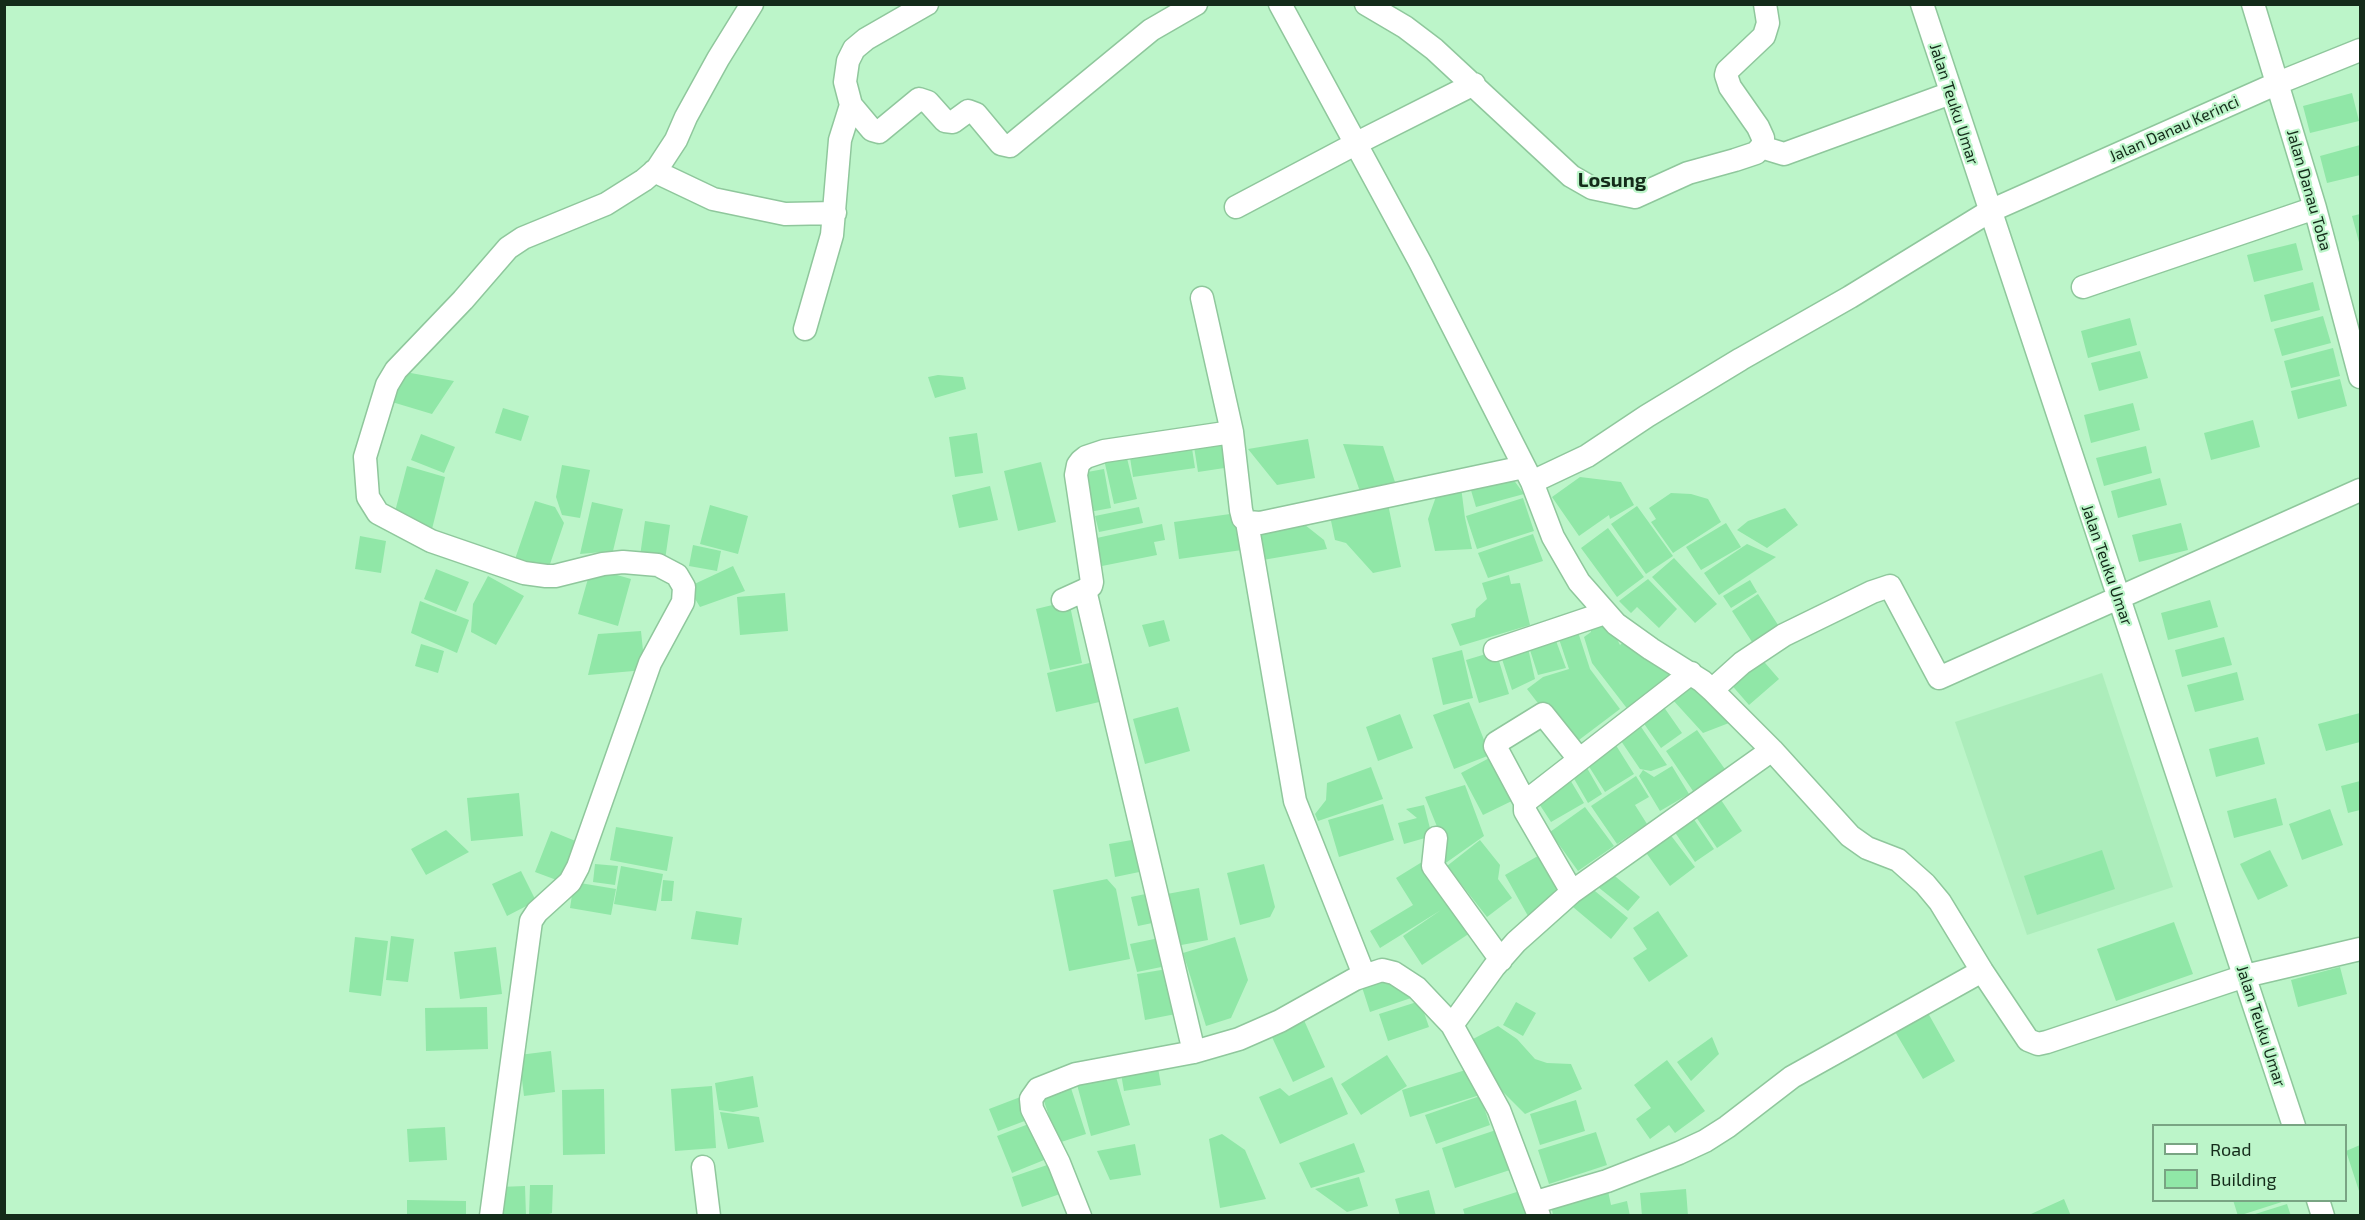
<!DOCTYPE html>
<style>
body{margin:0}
#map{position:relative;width:2365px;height:1220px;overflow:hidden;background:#bcf5c9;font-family:"Exo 2",sans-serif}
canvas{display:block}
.frame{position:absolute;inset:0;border:6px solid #142b1a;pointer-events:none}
.legend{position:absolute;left:2152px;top:1124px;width:195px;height:78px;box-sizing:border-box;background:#bcf5c9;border:2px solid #79a483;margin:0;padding:8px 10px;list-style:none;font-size:18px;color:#142b1a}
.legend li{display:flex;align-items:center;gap:12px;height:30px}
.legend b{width:30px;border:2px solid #79a483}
</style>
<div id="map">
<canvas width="2365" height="1220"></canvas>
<div class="frame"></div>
<ul class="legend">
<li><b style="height:8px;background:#fff"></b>Road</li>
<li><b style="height:16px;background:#90e7a7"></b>Building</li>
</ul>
</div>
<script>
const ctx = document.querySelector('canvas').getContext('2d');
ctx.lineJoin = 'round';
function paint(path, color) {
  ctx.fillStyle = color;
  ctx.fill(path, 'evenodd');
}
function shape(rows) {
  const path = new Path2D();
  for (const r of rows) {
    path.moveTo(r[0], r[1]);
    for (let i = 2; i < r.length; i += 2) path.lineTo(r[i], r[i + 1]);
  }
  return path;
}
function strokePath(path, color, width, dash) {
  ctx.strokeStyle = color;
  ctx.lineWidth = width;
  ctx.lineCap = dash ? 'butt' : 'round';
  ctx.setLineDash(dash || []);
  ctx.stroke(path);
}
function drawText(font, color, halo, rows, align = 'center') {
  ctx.font = font + ' "Exo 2",sans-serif';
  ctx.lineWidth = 4.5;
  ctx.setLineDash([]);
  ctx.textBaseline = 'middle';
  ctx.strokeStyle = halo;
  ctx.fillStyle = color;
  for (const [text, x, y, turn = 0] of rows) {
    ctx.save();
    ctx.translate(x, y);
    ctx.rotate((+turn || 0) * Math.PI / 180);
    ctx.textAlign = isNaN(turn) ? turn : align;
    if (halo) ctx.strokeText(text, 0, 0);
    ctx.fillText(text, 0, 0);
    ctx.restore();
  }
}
paint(shape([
 [2102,673,2173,887,2027,935,1955,722]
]), '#acedbb');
paint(shape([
 [2352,93,2359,121,2310,133,2303,106],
 [2360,145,2360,175,2327,183,2320,156],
 [2360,214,2360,246,2352,216],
 [2296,243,2303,270,2254,282,2247,255],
 [2313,282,2320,310,2271,322,2264,295],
 [2323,316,2331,343,2282,356,2274,329],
 [2130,318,2137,345,2088,358,2081,331],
 [2333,348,2340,376,2291,388,2284,361],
 [2140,351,2148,378,2099,391,2091,363],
 [400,371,454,381,432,414,392,402],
 [938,375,963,377,966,389,935,398,928,377],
 [2340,379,2347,406,2298,419,2291,391],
 [2133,403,2140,430,2091,443,2084,415],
 [503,408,529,416,521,441,495,433],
 [2253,420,2260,447,2211,460,2204,433],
 [977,433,983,473,955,477,949,437],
 [421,434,455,447,444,473,411,460],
 [1308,439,1315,478,1277,485,1248,449],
 [1193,440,1228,445,1231,467,1198,472],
 [1191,442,1195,468,1133,477,1129,451],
 [1343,444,1383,446,1396,485,1362,497],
 [2146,446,2152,473,2104,486,2096,458],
 [1125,450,1137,499,1114,504,1103,455],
 [1041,462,1056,522,1018,531,1004,471],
 [562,465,590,470,580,518,562,515,556,497],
 [407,466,445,477,432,529,393,519],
 [1104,469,1111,508,1089,512,1082,473],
 [1510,475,1524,494,1476,507,1470,487],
 [1580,477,1621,482,1634,505,1610,519,1609,515,1579,536,1552,497],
 [2160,478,2167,505,2118,518,2111,491],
 [990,486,998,520,959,528,952,495],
 [1461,487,1465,518,1472,549,1435,551,1428,519,1438,491],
 [1671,493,1691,494,1708,499,1721,522,1673,553,1651,522,1656,519,1649,508],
 [1523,498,1534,531,1477,549,1466,516],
 [535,501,555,507,564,523,549,567,514,562],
 [592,502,623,509,613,551,580,554],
 [1388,504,1401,567,1373,573,1346,543,1335,540,1330,516],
 [710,505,748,516,738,554,700,544],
 [1637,506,1673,556,1646,574,1611,524],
 [1139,507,1143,523,1099,532,1095,516],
 [1785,508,1798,525,1767,548,1737,530,1748,521],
 [1237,513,1242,550,1179,559,1174,522],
 [645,521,670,525,665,560,640,556],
 [1300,521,1324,540,1327,549,1257,561,1252,529],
 [1726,523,1741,547,1701,570,1686,547],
 [2181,523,2188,550,2139,562,2132,535],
 [1162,524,1165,540,1154,542,1157,555,1097,567,1092,539],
 [1608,528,1644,577,1617,597,1581,548],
 [1533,534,1543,561,1488,578,1478,553],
 [360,536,386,541,381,573,355,569],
 [1747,544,1776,557,1719,595,1704,573],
 [693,545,721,551,717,571,689,566],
 [1674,558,1717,604,1695,623,1652,577],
 [733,566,745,591,700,607,688,587],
 [436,569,469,582,456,612,424,599],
 [603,571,631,579,618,626,578,614,589,575],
 [1509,575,1511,584,1520,583,1530,625,1460,646,1451,624,1475,617,1476,609,1487,599,1482,583],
 [488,576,524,596,496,645,471,632,473,604],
 [1648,579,1677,609,1659,628,1637,607,1631,613,1619,601],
 [1750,580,1757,592,1731,608,1723,596],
 [785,593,788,631,740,635,737,597],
 [1758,594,1780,628,1754,645,1732,611],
 [2210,600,2218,627,2168,640,2161,613],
 [420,601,469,620,457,653,411,633],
 [1069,601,1082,663,1050,670,1036,609],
 [1164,620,1170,641,1149,647,1142,625],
 [1608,621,1620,645,1627,638,1676,675,1629,711,1592,663,1584,637,1591,632,1590,624],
 [641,631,645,670,588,675,598,634],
 [1578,632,1590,669,1620,709,1571,746,1527,689,1543,677,1569,669,1559,639],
 [2224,637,2232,665,2182,677,2175,650],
 [1555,638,1566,668,1538,675,1529,647],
 [421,644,444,651,438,673,415,666],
 [1528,648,1535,679,1512,690,1501,656],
 [1462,650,1473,698,1443,705,1432,658],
 [1496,651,1509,694,1479,703,1466,660],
 [1759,656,1779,679,1749,705,1729,682],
 [1098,661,1108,700,1056,712,1047,673],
 [2237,672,2244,700,2195,712,2187,685],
 [1691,682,1729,723,1703,733,1672,699],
 [1469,702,1490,755,1454,769,1433,715],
 [1661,703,1682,733,1661,748,1640,718],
 [1178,707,1190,751,1145,764,1133,719],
 [2360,713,2360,742,2326,751,2318,724],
 [1400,714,1413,748,1378,761,1366,727],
 [1637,721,1667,765,1651,771,1640,769,1617,735],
 [1697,730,1727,772,1695,794,1666,751],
 [2258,737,2265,764,2216,777,2209,749],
 [1612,739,1634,774,1605,792,1583,757],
 [1495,755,1518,798,1483,815,1461,773],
 [1583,761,1602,794,1588,803,1569,770],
 [1672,766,1689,794,1660,811,1639,776,1643,770,1654,777],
 [1371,767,1383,799,1318,821,1315,814,1326,800,1327,783],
 [1566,773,1584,803,1551,822,1534,796],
 [1636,776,1649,797,1635,805,1647,824,1617,844,1591,806],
 [2360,781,2360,810,2348,813,2341,786],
 [1465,785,1484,836,1440,867,1438,829,1425,797],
 [519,793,523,836,471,841,467,798],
 [1717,794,1742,831,1717,848,1692,811],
 [2276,798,2283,825,2234,838,2227,811],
 [1383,804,1394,840,1339,857,1328,820],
 [1424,805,1432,836,1404,844,1398,823,1417,818,1406,809],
 [1585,807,1614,846,1578,871,1550,832],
 [2330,809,2343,845,2302,860,2289,824],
 [1689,812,1714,849,1695,862,1670,825],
 [616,827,673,837,667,871,610,860],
 [1666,829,1695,867,1670,886,1642,847],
 [446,830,469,852,426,875,411,849],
 [551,831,578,842,562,882,535,872],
 [1143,838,1149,870,1115,877,1109,844],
 [1480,840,1500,865,1498,879,1512,898,1487,917,1447,866],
 [2102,850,2115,889,2037,915,2024,876],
 [2270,850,2288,886,2258,900,2240,864],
 [1543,853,1567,894,1528,916,1505,875],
 [1422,862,1470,933,1422,965,1403,936,1441,910,1380,948,1370,931,1413,905,1396,878],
 [595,864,618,866,615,885,593,882],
 [1264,864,1275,907,1270,917,1240,925,1227,873],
 [621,866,663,874,656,911,614,904],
 [521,871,536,901,507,916,492,884],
 [1610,872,1640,897,1628,911,1598,887],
 [1107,879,1116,889,1130,959,1069,971,1053,890],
 [663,880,674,881,672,901,661,901],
 [574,882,616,889,611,915,570,908],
 [1590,887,1628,918,1611,939,1573,907],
 [1199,888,1208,940,1176,946,1167,894],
 [1155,892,1162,921,1138,926,1131,897],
 [696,911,742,918,738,945,691,939],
 [1658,911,1688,956,1649,982,1633,958,1647,949,1633,928],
 [2174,922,2193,974,2116,1001,2097,949],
 [391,936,414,939,408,982,386,980],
 [355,937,388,941,381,996,349,992],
 [1164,937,1171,965,1137,972,1130,944],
 [1235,937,1248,980,1231,1018,1206,1026,1183,953],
 [496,947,502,994,460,999,454,952],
 [2340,967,2347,994,2298,1007,2291,980],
 [1173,968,1181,1013,1145,1020,1137,974],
 [1391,974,1411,998,1370,1012,1361,984],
 [1420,1001,1429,1027,1388,1041,1379,1014],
 [1516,1002,1536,1013,1523,1036,1503,1025],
 [1924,1006,1955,1061,1923,1079,1894,1030],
 [487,1007,488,1049,426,1051,425,1008],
 [1303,1018,1325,1067,1293,1082,1270,1033],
 [1498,1026,1517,1039,1535,1059,1547,1063,1571,1064,1582,1089,1525,1114,1500,1089,1473,1039],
 [1712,1037,1719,1054,1691,1081,1677,1062],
 [551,1051,555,1092,524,1096,519,1055],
 [1387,1055,1407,1086,1361,1115,1341,1084],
 [1667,1060,1705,1111,1675,1133,1669,1125,1650,1139,1636,1119,1651,1108,1634,1085],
 [1157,1062,1161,1085,1124,1091,1120,1068],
 [1475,1067,1483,1094,1410,1117,1402,1090],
 [1114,1070,1130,1125,1091,1136,1076,1081],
 [753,1076,758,1107,733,1112,719,1110,715,1083],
 [1332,1077,1348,1114,1280,1144,1259,1097,1280,1088,1289,1096],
 [1069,1082,1086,1134,1058,1143,1041,1092],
 [712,1086,716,1148,675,1151,671,1089],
 [604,1089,605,1154,563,1155,562,1090],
 [1023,1096,1030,1119,998,1131,989,1109],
 [1480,1096,1490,1125,1436,1144,1425,1115],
 [1576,1100,1585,1131,1540,1145,1530,1114],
 [720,1112,759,1117,764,1142,728,1149],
 [1034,1122,1049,1158,1012,1173,997,1136],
 [445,1127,447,1160,409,1162,407,1129],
 [1499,1129,1513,1169,1455,1188,1442,1148],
 [1596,1132,1607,1165,1549,1184,1538,1150],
 [1222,1134,1245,1150,1266,1199,1220,1208,1209,1139],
 [1354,1143,1365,1172,1311,1188,1299,1163],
 [1135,1144,1141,1175,1110,1180,1097,1151],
 [2360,1145,2360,1194,2346,1151],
 [1053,1163,1063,1193,1022,1207,1012,1177],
 [1359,1177,1368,1206,1347,1212,1315,1189],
 [530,1185,553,1185,552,1213,543,1216,529,1216],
 [525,1186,526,1216,500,1216,499,1187],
 [1686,1189,1688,1216,1642,1216,1640,1193],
 [1429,1190,1436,1216,1400,1216,1395,1199],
 [1523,1190,1531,1216,1465,1216,1463,1209],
 [1608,1191,1611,1205,1627,1201,1630,1216,1553,1216,1551,1204],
 [2064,1199,2071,1216,2031,1216,2031,1214],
 [407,1200,466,1201,466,1216,407,1216],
 [2233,1200,2285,1200,2285,1201,2238,1216],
 [2287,1204,2291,1216,2253,1216,2252,1215]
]), '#90e7a7');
const minor = shape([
 [1280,4,1420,262,1532,482,1553,537,1579,582,1616,624,1651,649,1702,681,1712,690,1772,750,1850,836,1867,848,1898,860,1925,884,1940,902,1982,971,2028,1040,2038,1044,2047,1042,2245,976,2360,949],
 [1366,4,1405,27,1434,49,1571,176,1592,188,1635,197,1688,173,1735,160,1756,153,1763,145,1763,138,1758,127,1730,87,1726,75,1727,71,1764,36,1768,23,1765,4],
 [1922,4,2294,1126],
 [2253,4,2315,208,2360,377],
 [851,105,872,130,879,132,919,99,928,102,945,121,953,122,968,111,976,114,1001,144,1010,146,1151,30,1196,4],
 [1761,147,1784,154,1951,93],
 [654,171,713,199,785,214,835,213],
 [1236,207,1357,143,1474,84],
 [2083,287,2315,208],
 [1202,298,1232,432,1241,510,1243,518,1247,522,1260,523,1524,467],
 [805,329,832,235,840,140,851,105,845,82,848,61,854,49,866,39,927,4],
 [1532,482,1587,456,1647,416,1741,359,1850,297,1990,211,2278,83,2360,50],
 [1247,522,1295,801,1364,975],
 [1085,590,1194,1052],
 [1063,600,1085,590,1091,586,1092,582,1076,475,1078,465,1081,461,1086,457,1104,451,1232,432],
 [1495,650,1605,613],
 [1712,690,1742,663,1784,635,1872,592,1890,586,1939,678,2360,490],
 [1525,802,1495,746,1496,743,1543,714,1579,759],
 [1436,838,1433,866,1501,960],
 [1572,892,1525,811,1525,802,1691,673],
 [1452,1025,1494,967,1516,942,1572,892,1772,750],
 [703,1167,709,1216],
 [2318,1200,2323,1216],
 [1536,1202,1607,1181,1679,1153,1705,1141,1727,1127,1792,1077,1982,971],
 [491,1216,531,921,537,912,570,882,578,867,650,663,683,602,684,587,677,575,658,565,623,562,603,564,555,576,546,576,524,573,431,541,378,513,368,497,365,457,387,385,396,370,463,300,508,248,523,238,606,204,644,180,657,169,676,140,686,117,718,59,752,4],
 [1080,1216,1059,1163,1032,1109,1031,1099,1038,1089,1076,1074,1194,1052,1239,1039,1280,1021,1355,979,1382,970,1394,973,1417,988,1452,1025,1499,1110,1539,1216]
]);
strokePath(minor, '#8fc79c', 25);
strokePath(minor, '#fff', 22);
drawText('16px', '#142b1a', '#bcf5c9', [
 ["Jalan Teuku Umar",1954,104,72],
 ["Jalan Danau Kerinci",2174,129,-24],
 ["Jalan Danau Toba",2309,190,74],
 ["Jalan Teuku Umar",2107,565,71],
 ["Jalan Teuku Umar",2261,1026,72]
]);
drawText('bold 20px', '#142b1a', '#bcf5c9', [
 ["Losung",1612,180]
]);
</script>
